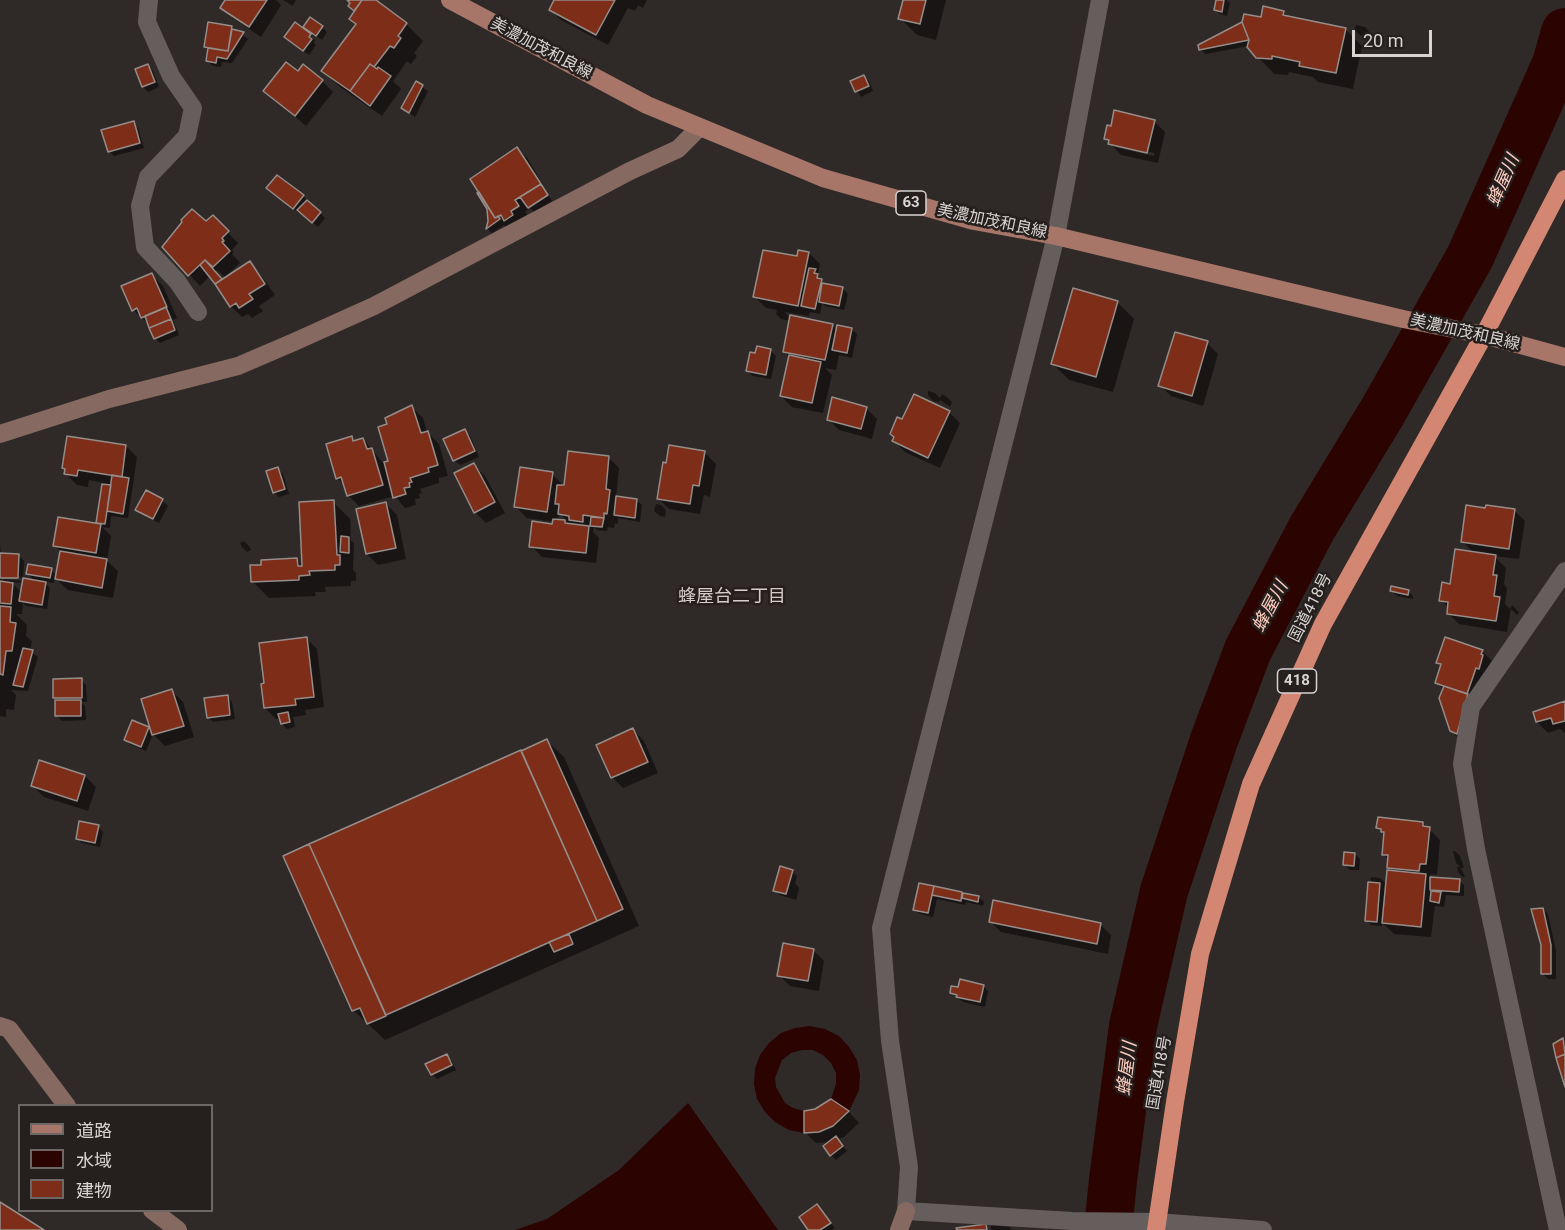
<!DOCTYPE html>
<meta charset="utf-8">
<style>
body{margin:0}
#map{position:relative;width:1565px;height:1230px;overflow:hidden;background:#2f2927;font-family:Roboto,"Noto Sans JP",sans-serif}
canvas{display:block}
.legend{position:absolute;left:18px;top:1104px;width:195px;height:108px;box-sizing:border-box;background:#251f1d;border:2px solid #6d6765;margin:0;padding:8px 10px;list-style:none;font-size:18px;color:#d8d4d2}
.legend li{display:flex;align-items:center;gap:12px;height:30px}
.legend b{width:30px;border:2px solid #6d6765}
.scale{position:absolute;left:1352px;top:30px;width:80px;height:27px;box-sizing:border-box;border:3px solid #d8d4d2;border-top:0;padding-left:8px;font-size:18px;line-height:21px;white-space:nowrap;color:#d8d4d2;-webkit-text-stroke:4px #251f1d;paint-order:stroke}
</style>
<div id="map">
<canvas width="1565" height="1230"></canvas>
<ul class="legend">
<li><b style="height:8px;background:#a77669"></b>道路</li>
<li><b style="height:16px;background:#2b0300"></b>水域</li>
<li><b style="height:16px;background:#7d2d18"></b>建物</li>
</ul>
<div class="scale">20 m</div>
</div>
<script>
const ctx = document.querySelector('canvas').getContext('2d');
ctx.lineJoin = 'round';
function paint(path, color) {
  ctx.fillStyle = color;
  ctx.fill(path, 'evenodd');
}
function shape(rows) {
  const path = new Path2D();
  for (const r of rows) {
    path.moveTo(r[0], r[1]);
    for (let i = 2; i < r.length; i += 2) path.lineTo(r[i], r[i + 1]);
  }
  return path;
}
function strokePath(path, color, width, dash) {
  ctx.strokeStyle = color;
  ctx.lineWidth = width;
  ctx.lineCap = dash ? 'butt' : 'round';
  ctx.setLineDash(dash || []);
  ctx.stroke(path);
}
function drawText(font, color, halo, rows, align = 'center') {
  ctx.font = font + ' Roboto,"Noto Sans JP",sans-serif';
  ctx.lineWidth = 5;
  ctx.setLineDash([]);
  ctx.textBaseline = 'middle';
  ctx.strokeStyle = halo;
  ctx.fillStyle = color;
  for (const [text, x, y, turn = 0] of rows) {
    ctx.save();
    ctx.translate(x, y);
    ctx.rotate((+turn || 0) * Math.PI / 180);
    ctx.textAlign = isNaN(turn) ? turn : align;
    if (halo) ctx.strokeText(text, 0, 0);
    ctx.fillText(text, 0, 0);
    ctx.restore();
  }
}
paint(shape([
 [810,1026,825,1029,839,1036,849,1047,857,1060,860,1075,859,1090,849,1111,831,1099,836,1084,836,1073,831,1063,823,1055,813,1050,802,1050,791,1053,782,1060,775,1078,776,1087,785,1103,793,1108,804,1111,804,1133,789,1130,775,1122,765,1112,757,1099,754,1084,755,1069,760,1055,769,1043,781,1033,795,1028],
 [688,1103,778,1230,515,1230,547,1219,619,1170]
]), '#2b0300');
paint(shape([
 [227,0,276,0,281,5,261,37,233,18,222,7],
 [283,0,296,0,293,6],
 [347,0,374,0,406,24,423,41,414,53,417,56,411,64,407,61,393,81,401,89,382,116,340,87,323,71,357,24,356,12,350,6,351,3],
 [555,0,647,0,643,8,638,5,635,11,628,8,608,45,561,20,550,9],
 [904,0,946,0,936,40,917,35,900,18],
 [1218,0,1227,0,1230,3,1227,16,1220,14,1215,9],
 [1283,12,1289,18,1345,29,1362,46,1353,89,1318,82,1313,77,1289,72,1288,75,1274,74,1248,46,1206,54,1200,49,1262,19],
 [295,24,315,40,314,43,316,45,309,55,291,42],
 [1356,25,1365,27,1370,33,1369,37,1360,35,1355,30],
 [232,27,248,39,232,63,222,62,221,67,213,66,207,61,209,50,205,47],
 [322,27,327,32,322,40,310,32],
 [148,66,153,71,159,87,148,92,143,87,137,70],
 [298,73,322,81,333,92,306,126,265,91],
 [863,76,869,81,873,91,861,97,852,82],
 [416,83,428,91,415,117,403,108],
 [1154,121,1165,132,1158,163,1121,155,1105,138],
 [1115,144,1154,153,1154,156,1115,147],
 [133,123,138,128,144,148,114,156,109,151],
 [517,148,528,159,552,201,534,212,530,208,525,212,529,217,508,228,504,225,492,233,487,228],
 [273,193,303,196,325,218,318,227,300,211,299,213],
 [213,217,238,243,232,250,234,252,232,254,240,263,225,277,217,270,215,272,223,281,249,263,260,274,275,295,259,306,263,311,252,318,248,314,242,317,231,306,210,276,200,286,164,247,206,223],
 [809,253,820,264,818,274,822,282,826,285,843,289,848,294,844,310,825,306,822,303,820,314,810,312,809,316,785,312,789,317,832,325,838,331,851,329,857,334,852,358,839,355,836,370,825,368,832,375,823,413,792,407,781,396,790,358,784,352,791,321,781,319,776,314,777,310,766,308,755,297,798,258],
 [152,275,163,286,177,318,173,320,179,335,160,343,155,338,150,325,133,310],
 [1117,302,1134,319,1113,392,1069,380,1053,364],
 [1207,343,1218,354,1203,406,1171,396,1160,385],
 [771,351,776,356,771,379,753,376,748,371],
 [928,391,935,393,940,398,942,394,947,397,952,402,950,407,940,400,939,402,933,401,928,395],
 [412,407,423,418,427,432,439,444,448,476,439,478,439,483,420,489,422,493,419,494,420,498,415,499,416,505,405,508,395,496,359,506,348,495,345,486,337,478,351,438,355,442,363,439,383,463,390,462,389,425],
 [866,408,877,419,872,439,839,430,828,419],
 [949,412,960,423,940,468,905,452,894,441,903,421],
 [464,431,470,436,479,457,460,465,454,460,445,440],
 [126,446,137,457,128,518,111,516,110,528,102,527,111,536,107,561,118,571,113,598,68,590,55,578,54,583,43,581,50,588,47,609,26,606,23,603,22,614,16,614,27,625,26,636,32,641,30,651,38,657,28,691,11,690,16,695,14,710,6,709,6,717,0,716,0,544,1,555,19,556,24,561,23,577,1,576,1,579,35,582,28,574,51,570,57,576,61,552,55,545,100,525,97,522,103,483,89,480,88,487,77,485,66,474],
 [11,582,24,583,22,593],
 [705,453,716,464,710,497,704,495,700,514,669,509,658,498],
 [608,457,619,468,616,497,637,500,642,505,640,522,618,518,618,524,615,523,614,528,608,527,607,531,597,530,594,527,593,532,599,538,596,563,542,557,531,546,553,525,554,522,527,518,516,507,552,474,565,487],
 [559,513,568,522,558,521],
 [474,465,485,476,505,513,486,523,475,512],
 [278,469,283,474,289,494,279,497,274,492],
 [146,492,162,501,168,506,159,523,142,514,137,509],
 [333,502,350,519,351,541,354,543,353,570,356,573,356,581,351,581,351,586,325,587,326,592,315,592,316,596,269,598,253,582,297,560,303,566],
 [386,504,397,515,406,559,378,565,367,554],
 [656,504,661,505,666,510,665,517,660,516,654,511],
 [1514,510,1525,521,1519,559,1494,556,1506,568,1504,584,1507,588,1505,604,1510,609,1512,605,1519,612,1517,615,1511,609,1507,632,1459,624,1448,613,1449,608,1441,600,1474,553,1463,542],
 [244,541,249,546,251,550,247,552,242,547,240,543],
 [1391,591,1408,591,1413,596,1413,599,1397,596],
 [306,638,317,649,324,707,305,710,306,715,293,717,295,727,287,729,282,724,281,718,276,719,265,708],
 [1482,651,1493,662,1462,742,1451,731,1444,690,1436,682,1442,666,1438,662],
 [81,680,86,685,87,702,81,702,85,706,86,720,62,721,57,716,59,702,54,697],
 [172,691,183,702,194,737,165,746,153,734,146,751,131,745,126,740,148,728,153,733],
 [227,696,232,702,235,719,213,722,208,717],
 [1565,704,1565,733,1560,729,1548,733,1537,722,1535,713],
 [633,730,644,741,658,773,623,788,612,777],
 [547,741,564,757,639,926,385,1040,353,1010,285,857],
 [85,776,96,787,88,811,44,797,33,786],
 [1423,823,1440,840,1437,875,1430,874,1430,879,1459,880,1464,885,1464,896,1446,895,1444,907,1435,906,1431,937,1394,934,1382,922,1382,926,1371,925,1366,920,1371,877,1380,878,1387,885,1393,872,1389,868,1389,860,1383,854,1385,835,1378,828],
 [98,827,103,832,100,847,82,843,77,838],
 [1453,851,1455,851,1460,856,1464,868,1461,868,1465,877,1463,877,1458,872,1457,867,1460,867,1456,863],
 [1355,854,1360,859,1359,870,1350,870,1345,865],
 [792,871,797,876,795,883,799,888,796,900,780,895,775,890],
 [920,885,979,897,984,902,983,906,966,902,965,905,937,899,933,917,920,914,915,909],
 [1543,909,1548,914,1556,951,1556,979,1548,979,1543,974],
 [990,921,1100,924,1111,935,1108,954,1001,932],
 [813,950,824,961,819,991,790,986,779,975],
 [983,986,988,991,985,1007,963,1002,951,993],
 [446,1056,452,1061,456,1070,437,1079,432,1074],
 [831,1100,849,1112,859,1123,844,1137,837,1139,847,1151,836,1160,831,1155,831,1142,816,1143,805,1132,816,1111],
 [817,1206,835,1228,832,1230,810,1230],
 [991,1225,1009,1227,1012,1230,991,1230]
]), '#0007');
strokePath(shape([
 [1108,1230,1113,1180,1133,1026,1164,891,1214,740,1248,650,1312,528,1383,411,1470,257,1556,64,1565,32]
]), '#2b0300', 48);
const building = shape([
 [225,0,267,0,249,27,220,8,225,0],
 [347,0,362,0,354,11,348,6,350,3,347,0],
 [362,0,376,0,407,23,398,36,401,38,394,48,390,46,374,67,370,64,350,91,321,71,356,24,349,19,362,0],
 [554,0,615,0,596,35,549,10,554,0],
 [903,0,926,0,920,24,898,19,903,0],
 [1216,0,1224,0,1222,12,1214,10,1216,0],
 [1263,6,1284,11,1283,15,1346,28,1336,73,1299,66,1300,62,1272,56,1272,59,1256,58,1247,47,1249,40,1242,22,1244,14,1261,17,1263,6],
 [310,17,323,26,316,36,303,27,310,17],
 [208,22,232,26,228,51,204,47,208,22],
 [295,22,311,34,309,37,312,39,303,51,284,37,295,22],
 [1242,22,1249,40,1199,50,1198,45,1242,22],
 [232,29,244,32,227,59,217,57,216,63,206,61,208,48,228,51,232,29],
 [286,62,298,71,303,64,323,80,295,116,263,91,286,62],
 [148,64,155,82,142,87,135,69,148,64],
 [370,64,377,69,378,67,391,76,370,106,350,91,370,64],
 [864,75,869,86,855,92,850,81,864,75],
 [416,81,423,85,409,113,401,108,416,81],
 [1114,110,1155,120,1147,153,1108,144,1109,140,1104,139,1107,125,1111,126,1114,110],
 [134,121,140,143,108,152,101,130,134,121],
 [517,147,541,184,515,200,519,206,511,211,513,215,504,221,501,215,495,218,470,179,517,147],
 [277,175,304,195,293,209,266,188,277,175],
 [541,184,548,195,528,208,520,197,541,184],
 [479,192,495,218,498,216,500,219,486,229,488,221,487,209,477,193,479,192],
 [307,200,321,212,312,223,297,210,307,200],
 [192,209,206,221,213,215,229,231,222,238,224,241,222,242,230,251,213,267,205,260,188,276,162,247,182,222,181,220,192,209],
 [763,250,797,256,798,250,809,252,798,306,753,297,763,250],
 [205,260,222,279,215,284,200,265,205,260],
 [250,261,265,284,249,294,253,299,239,308,236,303,230,307,215,284,250,261],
 [809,268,816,269,814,273,818,274,817,278,822,279,815,309,801,306,809,268],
 [152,273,167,307,141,318,137,308,132,311,121,286,152,273],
 [822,283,843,287,839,306,819,302,822,283],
 [1073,288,1118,301,1096,377,1051,364,1073,288],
 [166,307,171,319,149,328,145,316,166,307],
 [790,315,833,324,825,360,783,352,790,315],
 [171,319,175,330,154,339,149,328,171,319],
 [837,325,852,328,847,353,832,350,837,325],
 [1175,332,1208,341,1192,396,1158,386,1175,332],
 [757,346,771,349,766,375,746,371,750,352,755,353,757,346],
 [789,355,821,362,812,403,780,396,789,355],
 [914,394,950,411,928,458,892,441,894,437,890,434,897,417,902,419,914,394],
 [832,397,867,407,861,429,827,420,832,397],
 [412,405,421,433,428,431,438,465,428,468,429,472,410,478,412,482,409,483,410,487,404,488,406,494,393,498,384,462,388,461,378,427,387,424,385,418,412,405],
 [465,429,475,451,453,461,443,439,465,429],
 [67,436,126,445,122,477,78,470,77,476,64,474,65,469,62,468,67,436],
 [352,436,353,441,363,438,367,449,372,448,383,485,347,496,341,477,336,479,326,444,352,436],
 [669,445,705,451,699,486,693,485,690,504,657,499,663,462,666,463,669,445],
 [568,451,609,456,606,489,610,490,607,514,604,513,604,518,583,515,583,522,569,520,569,516,558,514,559,504,555,504,557,485,564,485,568,451],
 [474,463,495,502,474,513,454,473,474,463],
 [278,467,285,489,273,493,266,471,278,467],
 [520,467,553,472,547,512,514,507,520,467],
 [112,475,129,478,123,514,107,511,112,475],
 [102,484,111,485,105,524,96,523,102,484],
 [146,490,163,499,153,519,135,510,146,490],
 [616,496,637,499,635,518,614,515,616,496],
 [334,500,337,555,340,555,340,565,335,565,335,570,309,571,310,575,299,576,299,580,251,582,250,565,261,565,261,560,297,558,298,566,302,566,299,502,334,500],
 [386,502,396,548,366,554,356,509,386,502],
 [1466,505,1485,508,1486,505,1515,509,1509,549,1461,542,1466,505],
 [58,517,101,524,96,553,53,546,58,517],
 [591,517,604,518,602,527,590,526,591,517],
 [553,519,565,520,565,523,589,526,586,553,529,547,532,521,552,524,553,519],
 [341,536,349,537,349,553,340,552,341,536],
 [1455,549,1496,555,1493,575,1497,575,1494,596,1500,597,1496,621,1447,614,1448,602,1439,601,1442,582,1450,584,1455,549],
 [60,551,107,559,102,588,55,579,60,551],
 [0,553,19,554,18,578,0,578,0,553],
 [28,564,52,568,50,578,26,574,28,564],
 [23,578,46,582,42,605,19,601,23,578],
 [0,581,13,583,11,604,0,603,0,581],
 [1391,586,1409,590,1408,595,1390,591,1391,586],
 [0,606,11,607,10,622,16,623,12,651,6,651,3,675,0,674,0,606],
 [307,637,314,697,295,699,296,705,264,708,261,684,264,683,259,643,307,637],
 [1445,637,1483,650,1481,654,1483,655,1479,669,1476,668,1467,694,1435,683,1441,664,1436,663,1445,637],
 [23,648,33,650,23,687,13,685,23,648],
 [82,678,82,698,53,698,53,679,82,678],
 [1444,686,1468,694,1457,734,1450,731,1439,698,1444,686],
 [172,689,184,726,152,735,141,699,172,689],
 [228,695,230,715,207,718,204,698,228,695],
 [55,700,81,700,81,716,55,716,55,700],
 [1565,701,1565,721,1553,724,1551,718,1536,722,1533,712,1565,701],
 [288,712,290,722,281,724,278,714,288,712],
 [132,720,149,727,141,747,124,740,132,720],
 [633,728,648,762,611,778,596,745,633,728],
 [547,739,623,909,597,921,521,751,547,739],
 [521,750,597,921,386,1015,309,844,521,750],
 [39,760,85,775,77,801,31,786,39,760],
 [1378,817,1423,822,1423,826,1430,827,1426,864,1420,864,1419,871,1387,868,1388,855,1382,855,1384,832,1381,832,1381,829,1376,828,1378,817],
 [79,821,99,825,95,843,76,839,79,821],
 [309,844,386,1016,367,1024,360,1008,352,1011,283,856,309,844],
 [1344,852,1355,853,1354,866,1343,865,1344,852],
 [780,866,793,870,786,894,773,891,780,866],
 [1387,870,1426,874,1421,927,1382,923,1387,870],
 [1430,877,1460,879,1459,892,1430,890,1430,877],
 [1368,882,1380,883,1377,922,1365,921,1368,882],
 [919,883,934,886,928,913,913,910,919,883],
 [934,886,962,892,961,901,932,895,934,886],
 [1431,891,1441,892,1439,903,1430,901,1431,891],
 [963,893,979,896,978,902,962,898,963,893],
 [993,900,1101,923,1097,944,989,922,993,900],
 [1543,908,1551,945,1551,974,1541,974,1541,945,1531,909,1543,908],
 [569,934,573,944,554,952,549,942,569,934],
 [783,943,814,949,808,981,777,976,783,943],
 [960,979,984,985,980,1002,956,997,957,995,950,993,951,986,958,987,960,979],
 [1563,1038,1565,1054,1556,1058,1553,1044,1563,1038],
 [447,1054,452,1065,431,1075,425,1064,447,1054],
 [1565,1054,1565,1087,1556,1058,1565,1054],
 [831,1099,849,1111,833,1126,819,1132,804,1133,804,1111,815,1109,831,1099],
 [836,1136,843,1146,830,1156,823,1146,836,1136],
 [0,1202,44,1230,0,1230,0,1202],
 [817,1204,831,1223,820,1230,808,1230,799,1217,817,1204],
 [986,1224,987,1230,957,1230,956,1228,986,1224]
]);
paint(building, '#7d2d18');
strokePath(building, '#958d8a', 1.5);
strokePath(shape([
 [149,0,147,22,171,76,193,108,187,136,148,177,140,206,145,247,177,281,198,312],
 [1100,0,1056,236,881,928,890,1041,909,1167,906,1211,1072,1221,1156,1222,1263,1230],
 [1558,1230,1476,849,1462,764,1471,707,1565,571]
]), '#655e5c', 18);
strokePath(shape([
 [0,434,109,399,238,366,294,342,374,306,630,171,678,149,699,128],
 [0,1026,9,1029,67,1106],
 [152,1210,178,1230],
 [899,1230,906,1211]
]), '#866a62', 18);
strokePath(shape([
 [450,0,647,105,823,178,974,221,1056,236,1403,319,1484,335,1565,357]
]), '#a77669', 18);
strokePath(shape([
 [1156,1230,1175,1102,1200,954,1251,784,1323,624,1484,335,1565,179]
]), '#d38671', 18);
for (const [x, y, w] of [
 [911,203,30],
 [1297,681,39]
]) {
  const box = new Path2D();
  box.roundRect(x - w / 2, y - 12, w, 24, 4.5);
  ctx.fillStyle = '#251f1d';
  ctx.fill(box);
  strokePath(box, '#d8d4d2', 1.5);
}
drawText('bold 15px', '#d8d4d2', null, [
 ["63",911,203],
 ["418",1297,681]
]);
drawText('16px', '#d8d4d2', '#251f1d', [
 ["美濃加茂和良線",541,49,28],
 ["美濃加茂和良線",992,222,12],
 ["美濃加茂和良線",1465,333,13],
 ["国道418号",1311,608,-63],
 ["国道418号",1160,1073,-80]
]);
drawText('italic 18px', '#ffcec1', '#251f1d', [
 ["蜂屋川",1504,181,-66],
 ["蜂屋川",1271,607,-62],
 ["蜂屋川",1128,1069,-83]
]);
drawText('18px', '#d6cdcb', '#251f1d', [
 ["蜂屋台二丁目",732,597]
]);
</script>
